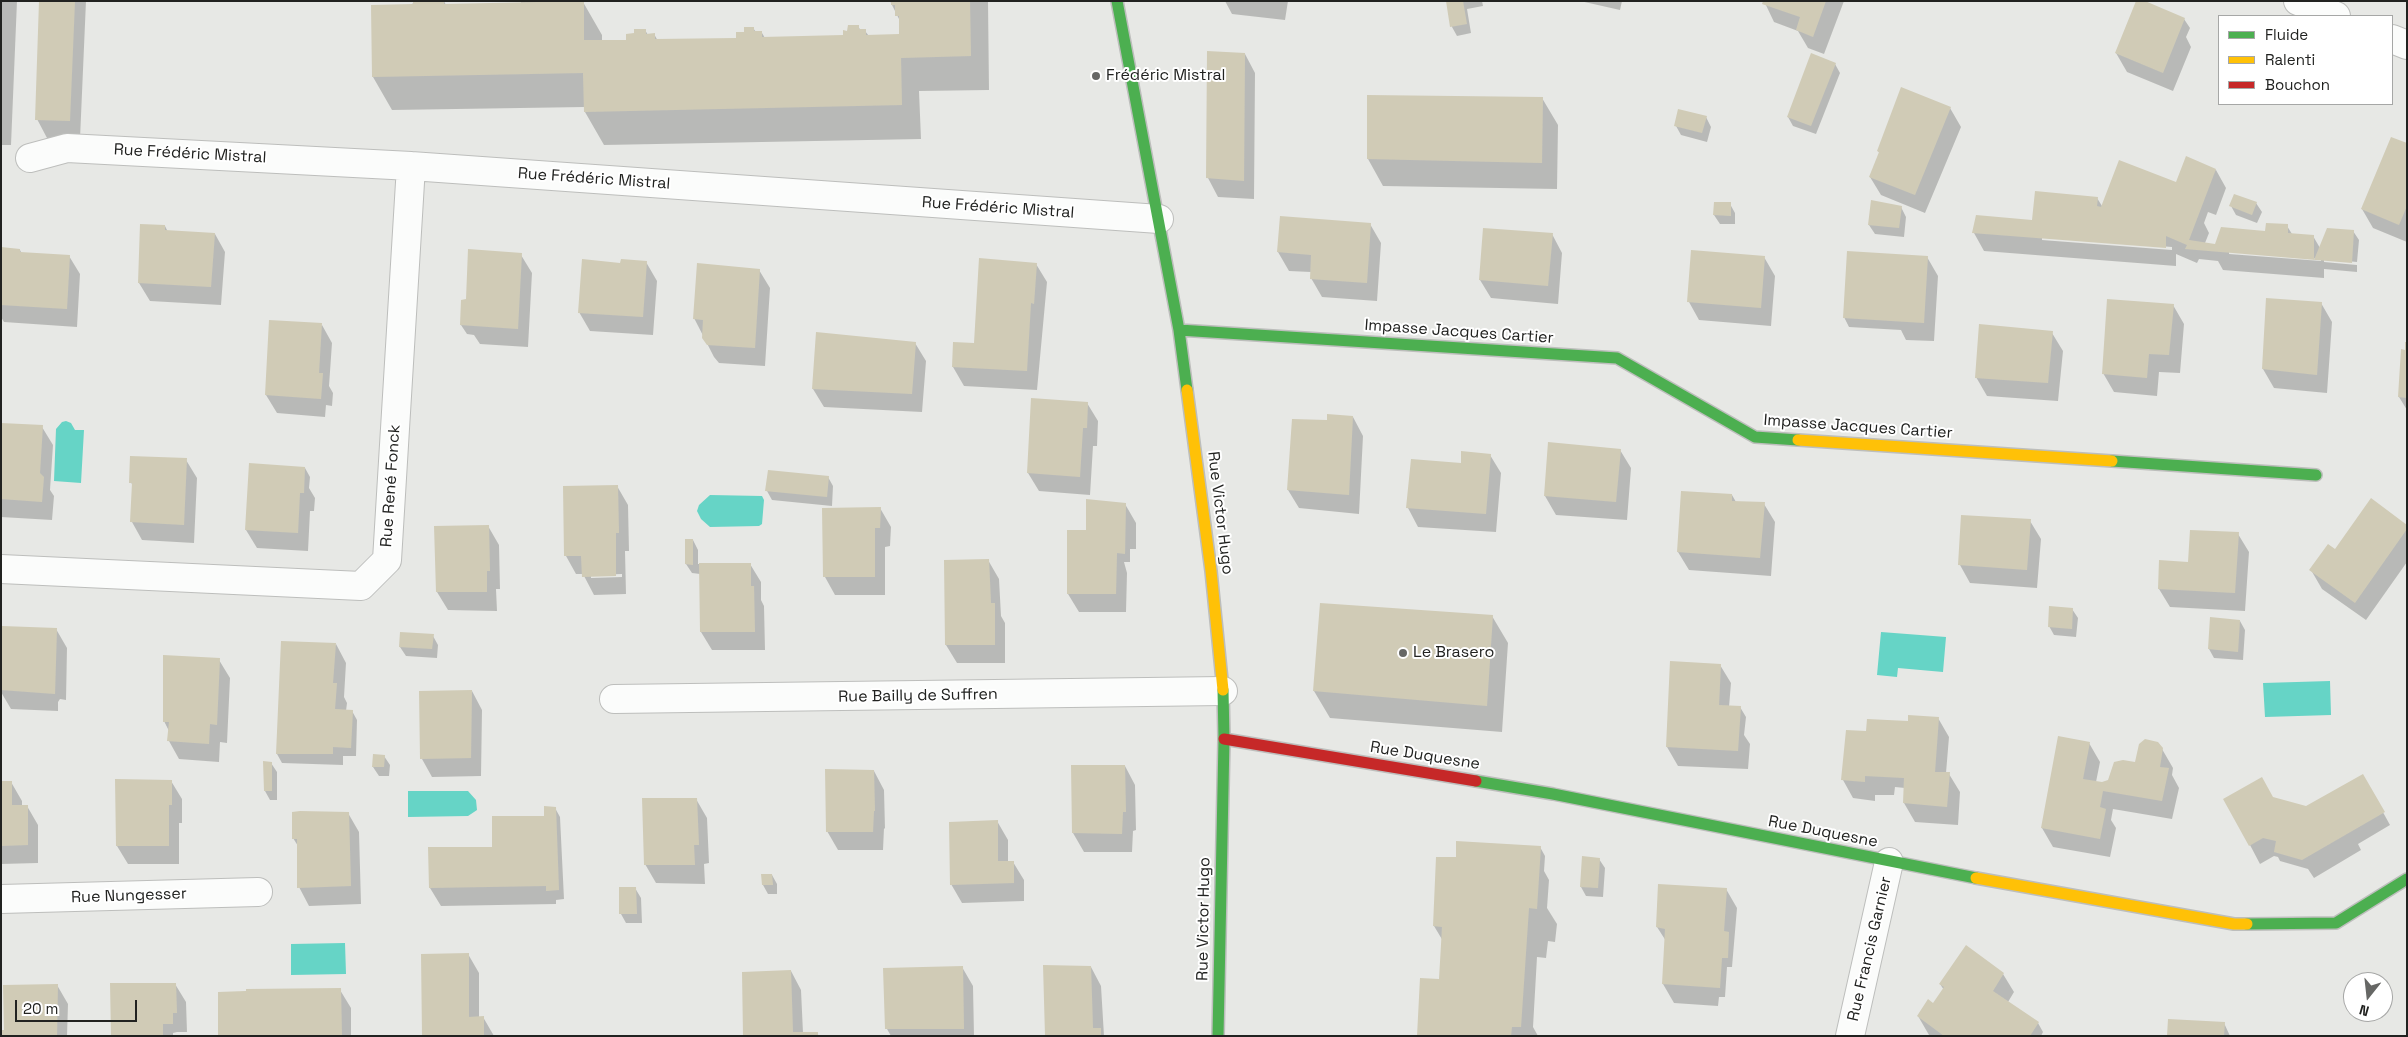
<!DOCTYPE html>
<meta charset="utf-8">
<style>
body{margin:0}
#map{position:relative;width:2408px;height:1037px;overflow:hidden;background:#e7e8e5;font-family:"Space Grotesk",sans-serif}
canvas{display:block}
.frame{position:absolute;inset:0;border:2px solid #212220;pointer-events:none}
.legend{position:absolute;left:2218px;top:15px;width:175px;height:90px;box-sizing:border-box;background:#fff;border:1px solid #a6a7a6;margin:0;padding:6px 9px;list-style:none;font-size:15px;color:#212220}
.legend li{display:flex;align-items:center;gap:10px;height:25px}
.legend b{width:25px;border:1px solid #a6a7a6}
.north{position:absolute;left:2343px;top:972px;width:50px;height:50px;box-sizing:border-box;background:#fff;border:1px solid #a6a7a6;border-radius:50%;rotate:196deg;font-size:14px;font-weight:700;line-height:20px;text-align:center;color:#212220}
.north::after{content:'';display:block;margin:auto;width:18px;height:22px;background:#666765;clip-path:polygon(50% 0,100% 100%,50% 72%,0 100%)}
.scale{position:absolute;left:15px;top:1000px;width:122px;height:22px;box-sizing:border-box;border:2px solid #212220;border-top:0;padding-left:6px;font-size:15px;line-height:18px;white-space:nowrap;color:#212220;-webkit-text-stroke:4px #fff;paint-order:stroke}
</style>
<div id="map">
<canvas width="2408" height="1037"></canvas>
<div class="frame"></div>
<ul class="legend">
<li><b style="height:6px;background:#4caf50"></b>Fluide</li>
<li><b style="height:6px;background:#ffc107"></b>Ralenti</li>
<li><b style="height:6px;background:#c62828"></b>Bouchon</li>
</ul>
<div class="north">N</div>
<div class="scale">20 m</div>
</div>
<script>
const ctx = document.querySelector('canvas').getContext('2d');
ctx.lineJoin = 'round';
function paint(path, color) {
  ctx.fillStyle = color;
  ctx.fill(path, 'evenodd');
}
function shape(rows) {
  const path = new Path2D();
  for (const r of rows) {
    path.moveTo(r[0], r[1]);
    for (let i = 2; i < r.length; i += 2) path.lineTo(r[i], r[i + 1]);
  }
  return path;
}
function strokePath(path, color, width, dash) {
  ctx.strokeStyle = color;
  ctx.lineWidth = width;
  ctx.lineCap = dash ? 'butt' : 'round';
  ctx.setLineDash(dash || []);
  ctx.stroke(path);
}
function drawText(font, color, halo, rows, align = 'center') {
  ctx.font = font + ' "Space Grotesk",sans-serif';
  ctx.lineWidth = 4;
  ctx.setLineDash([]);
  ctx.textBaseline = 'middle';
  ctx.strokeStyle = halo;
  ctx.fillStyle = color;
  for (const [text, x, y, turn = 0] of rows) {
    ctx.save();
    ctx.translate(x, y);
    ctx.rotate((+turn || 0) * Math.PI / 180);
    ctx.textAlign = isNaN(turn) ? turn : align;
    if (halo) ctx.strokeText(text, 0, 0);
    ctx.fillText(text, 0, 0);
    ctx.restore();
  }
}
paint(shape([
 [66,421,71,423,75,430,84,430,81,483,54,481,56,429,62,422],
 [710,495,762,496,764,500,762,524,759,526,710,527,701,519,697,511,699,505],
 [1881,632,1946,637,1943,672,1898,668,1897,677,1877,675],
 [2330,681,2331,715,2265,717,2263,683],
 [408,791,468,791,476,800,477,810,468,816,408,817],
 [345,943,346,974,291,975,291,944]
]), '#66d4c6');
paint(shape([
 [1,1,17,1,11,145,1,145],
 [40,1,86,1,80,139,47,138,37,119],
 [414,1,444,1,446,5,521,3,521,1,551,1,553,3,583,2,602,35,602,41,627,41,645,30,648,35,654,34,658,41,738,39,753,28,756,32,762,33,765,38,844,37,858,26,861,31,865,31,869,36,900,36,900,21,890,1,988,1,989,90,919,91,921,139,604,145,585,112,585,107,392,110,373,77],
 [1225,1,1288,1,1285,20,1232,14],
 [1447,1,1482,1,1483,6,1467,9,1471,33,1457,36,1452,27],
 [1580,1,1622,1,1620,10],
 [1764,1,1844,1,1824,54,1808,48,1798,31,1774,22],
 [2184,19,2190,28,2186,37,2191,47,2173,91,2127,72,2116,53],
 [1245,54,1255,73,1254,199,1218,197,1208,178],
 [1835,64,1840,73,1816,134,1793,126,1788,117],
 [1368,96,1542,98,1558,125,1557,189,1383,186,1368,159],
 [1950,108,1961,127,1925,213,1881,195,1870,177,1880,154,1878,151],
 [1706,117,1711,127,1707,142,1681,135,1676,126],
 [2407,144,2407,242,2373,228,2362,209],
 [2216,170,2226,188,2216,215,2208,212,2204,223,2209,233,2205,243,2216,245,2287,226,2292,234,2313,236,2320,248,2353,231,2359,240,2357,262,2324,259,2324,262,2357,265,2357,272,2324,269,2324,278,2223,270,2218,261,2199,259,2197,263,2176,254,2176,266,1984,251,1974,233,2034,221,2097,198,2102,206],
 [2042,237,2172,247,2172,250,2042,240],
 [2229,252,2321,259,2321,261,2229,254],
 [1872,202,1901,207,1906,217,1904,237,1875,234,1869,225],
 [2256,203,2262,212,2257,223,2236,215,2231,206],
 [1730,204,1735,213,1735,224,1720,224,1714,215],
 [1281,217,1370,224,1381,243,1377,301,1322,297,1311,278,1311,272,1289,271,1278,252],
 [165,226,168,232,215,234,225,252,221,305,150,301,139,283],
 [1552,234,1562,253,1558,304,1491,298,1480,280],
 [1,249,20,250,22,254,69,256,80,274,77,327,4,322,1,317],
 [521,255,532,273,528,347,480,344,474,335,467,334,461,325,467,301],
 [1764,257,1775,276,1771,326,1699,320,1689,302],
 [1927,257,1938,276,1934,341,1906,340,1901,330,1849,327,1844,317],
 [646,262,657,281,653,335,590,331,579,312,621,264],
 [698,264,759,270,770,288,765,366,719,363,714,357,694,318],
 [1036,264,1047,282,1037,390,964,386,953,367,954,343,975,345],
 [2268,299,2321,303,2332,322,2327,393,2274,388,2263,369],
 [2173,305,2184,324,2180,373,2159,372,2157,396,2114,392,2103,373],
 [322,325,332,343,329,386,333,393,332,406,326,405,325,417,277,413,266,395],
 [2052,333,2063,351,2058,401,1987,396,1976,377],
 [2407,340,2407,410,2399,397],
 [915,343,926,361,922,412,824,407,813,389],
 [1087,403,1098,421,1097,446,1093,446,1090,495,1039,491,1028,473],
 [1353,417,1363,436,1359,514,1299,508,1288,490,1328,421],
 [1,425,42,427,53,445,50,490,54,496,52,520,1,517],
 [1620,450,1631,468,1627,520,1556,515,1545,496],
 [1490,455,1501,473,1496,532,1418,527,1408,508,1412,461,1460,465],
 [186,460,197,478,194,543,142,540,132,522,133,487,131,482],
 [305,468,310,477,309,488,315,498,314,511,310,511,308,551,257,548,246,530],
 [828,477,833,486,832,506,772,500,767,491],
 [617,486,628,505,629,551,625,551,626,594,594,595,583,574,576,574,566,556],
 [622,574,622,577,591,578,591,575],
 [1732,495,1736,502,1764,504,1775,522,1771,576,1689,570,1678,552],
 [1125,504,1136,523,1136,549,1130,549,1130,562,1124,562,1127,573,1126,612,1079,612,1068,594,1088,532],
 [880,508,891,527,890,546,885,547,885,595,835,595,825,577],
 [2030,521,2041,539,2037,588,1970,583,1960,565],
 [488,526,499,545,500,589,496,589,497,611,448,610,437,592],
 [2407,526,2407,562,2366,620,2322,589,2311,570,2335,550],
 [2238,534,2249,552,2245,611,2170,607,2159,589,2189,563],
 [693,540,698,550,698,564,750,564,761,582,761,600,764,606,765,650,712,650,701,632,700,574,692,573,686,564],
 [988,560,999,579,1001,616,1005,623,1005,663,957,663,946,645],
 [1321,604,1492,616,1508,643,1502,732,1330,718,1314,691],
 [2072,609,2078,618,2076,637,2054,635,2049,626],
 [2240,621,2245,630,2243,660,2214,658,2209,649],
 [3,627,56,629,67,648,66,700,60,699,58,702,58,711,11,709,1,692],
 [433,636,438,645,437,658,406,656,400,647],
 [336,644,346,663,344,697,347,703,346,711,352,711,357,720,356,756,343,756,343,765,282,763,277,754],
 [164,657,219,660,230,678,227,743,220,742,219,762,179,759,169,741,169,731,164,721],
 [1720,665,1731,683,1729,707,1740,707,1746,717,1744,735,1750,744,1748,769,1678,766,1667,747],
 [472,691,482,710,481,776,432,777,422,759],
 [1938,718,1949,737,1946,773,1949,774,1960,792,1958,825,1915,822,1904,803,1905,788,1895,787,1894,795,1875,795,1875,801,1853,798,1843,780,1867,732],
 [2089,743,2100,762,2096,782,2102,783,2110,781,2162,749,2173,768,2172,775,2179,788,2172,819,2113,809,2111,820,2116,828,2110,857,2053,847,2042,828],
 [384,756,390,765,389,776,379,776,373,767],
 [271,763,277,772,277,800,270,800,265,791],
 [1072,766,1125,766,1135,785,1136,830,1133,831,1132,852,1084,852,1073,833],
 [874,771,884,790,885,829,884,828,883,850,838,850,827,831],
 [2363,776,2390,825,2358,844,2361,850,2314,878,2308,869,2280,861,2278,857,2274,856,2260,864,2250,845,2272,798,2308,808],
 [171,781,182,799,182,823,179,823,179,864,128,864,117,846],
 [1,782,11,782,22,801,22,806,27,806,38,825,38,863,1,864],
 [696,799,707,818,709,863,704,864,705,884,656,883,645,864],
 [555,808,560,817,564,899,556,900,556,904,441,906,430,888,543,818],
 [348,813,359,832,361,904,309,906,299,887,298,846,293,838],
 [997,821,1008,840,1008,862,1013,862,1024,880,1024,901,962,903,951,884],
 [1540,847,1545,856,1544,871,1549,880,1547,908,1557,924,1555,942,1548,941,1546,958,1537,957,1533,1027,1538,1036,1418,1036,1440,980,1443,941,1434,926,1457,859],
 [1599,859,1605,868,1603,897,1586,896,1581,887],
 [772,875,777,884,777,894,768,894,763,885],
 [635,888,641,898,642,923,626,923,621,914],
 [1726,889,1737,908,1732,967,1727,967,1725,997,1719,997,1718,1006,1674,1003,1663,984,1666,941,1657,927],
 [468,954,479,973,479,1017,483,1017,494,1036,423,1036],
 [962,967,973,986,974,1036,891,1036,887,1029],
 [1091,967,1101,986,1104,1036,1046,1036],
 [791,971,801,990,803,1033,817,1033,819,1036,744,1036],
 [2003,974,2014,992,2008,1002,2038,1023,2043,1032,2041,1036,1929,1035,1918,1016,1933,1004,1944,990,1940,984],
 [175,984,186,1002,187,1032,177,1032,173,1033,173,1036,112,1036],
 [57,985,68,1004,67,1036,2,1036],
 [340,990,351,1008,351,1036,220,1036],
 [2224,1023,2230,1036,2168,1036]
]), '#0003');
paint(shape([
 [39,1,75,1,70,121,35,120],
 [413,1,444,1,444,4,584,1,584,40,626,40,626,34,634,33,634,29,646,29,646,34,655,33,655,39,736,38,736,32,744,32,744,27,754,27,754,31,762,31,762,37,843,35,843,30,847,31,848,25,859,25,859,29,866,29,866,35,899,34,899,16,895,16,895,5,891,5,891,1,970,1,971,56,901,58,902,105,584,112,583,73,372,77,371,5,413,4],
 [1446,1,1463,1,1467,24,1450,27],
 [1763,1,1826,1,1813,37,1796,30,1800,17,1762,4],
 [2136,1,2145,1,2185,18,2163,73,2115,53],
 [1207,51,1245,53,1244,181,1206,178],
 [1811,53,1836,63,1811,126,1787,117],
 [1901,87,1951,107,1915,195,1869,177,1879,152,1877,151],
 [1367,95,1543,97,1542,163,1367,159],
 [1678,109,1707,116,1702,133,1674,126],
 [2391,137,2407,143,2407,206,2399,225,2361,209],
 [2186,156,2216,169,2189,240,2215,244,2221,227,2265,231,2266,223,2288,224,2288,233,2314,235,2314,260,2327,228,2354,230,2352,263,2185,249,2187,245,2166,236,2166,248,1972,233,1976,215,2032,220,2035,191,2098,197,2097,206,2101,207,2119,160,2176,182],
 [2234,194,2257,202,2252,215,2229,206],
 [1871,200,1902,206,1899,228,1868,225],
 [1714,202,1731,202,1731,216,1713,215],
 [1280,216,1371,223,1367,283,1310,279,1311,255,1277,252],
 [140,224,165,225,165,230,215,233,211,287,138,283],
 [1483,228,1553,233,1548,286,1479,280],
 [1,247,20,249,20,252,70,255,67,309,1,305],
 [468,249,522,253,518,329,460,325,461,300,466,299],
 [1691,250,1765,256,1761,308,1687,302],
 [1847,251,1928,256,1924,323,1843,318],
 [979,258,1037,263,1034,304,1031,303,1027,371,952,367,953,342,974,343],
 [582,259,620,263,621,259,647,261,643,317,578,313],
 [697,263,760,269,755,348,707,345,702,338,703,320,693,319],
 [2266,298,2322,302,2317,375,2262,369],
 [2107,299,2174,304,2169,355,2149,354,2147,378,2102,374],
 [269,320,322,323,319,373,323,373,321,399,265,395],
 [1979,324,2053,331,2048,383,1975,378],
 [816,332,916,342,912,394,812,389],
 [2405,342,2407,342,2407,398,2398,397,2401,349,2405,350],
 [1031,398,1088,402,1087,428,1083,428,1080,477,1027,473],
 [1327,414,1353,416,1349,495,1287,490,1292,419,1327,420],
 [1,423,43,425,40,473,44,477,42,502,1,499],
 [1548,442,1621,449,1616,502,1544,496],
 [1461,451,1491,454,1486,514,1406,508,1411,459,1461,463],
 [130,456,187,458,184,525,130,522,132,483,129,483],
 [249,463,305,467,304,493,300,493,298,533,245,530],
 [768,470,829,476,827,497,765,491],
 [618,485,619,533,616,533,616,576,582,577,581,556,564,556,563,486],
 [1681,491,1732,494,1732,501,1765,502,1760,558,1677,552],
 [2371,498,2407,525,2407,529,2355,603,2309,570,2328,544,2335,549],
 [1086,499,1126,503,1125,554,1117,553,1116,594,1067,594,1067,530,1086,530],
 [881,507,880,528,875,528,875,577,823,577,822,508],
 [1961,515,2031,519,2027,570,1958,565],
 [489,525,490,571,487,571,487,592,436,592,434,526],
 [2190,530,2239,532,2235,593,2158,589,2159,560,2188,562],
 [685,539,693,539,693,565,685,564],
 [989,559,991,603,995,603,995,645,945,645,944,560],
 [699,563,751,563,751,586,754,586,755,632,700,632],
 [1320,603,1493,615,1487,706,1313,691],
 [2049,606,2073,608,2072,629,2048,627],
 [2210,617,2240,620,2238,652,2208,649],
 [2,626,57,628,55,694,1,690],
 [400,632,434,634,432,649,399,647],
 [281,641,336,643,333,683,337,683,335,709,353,710,351,748,333,747,333,754,276,754],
 [163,655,220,658,217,725,210,724,209,744,167,741,169,722,163,722],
 [1670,661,1721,664,1719,705,1741,706,1738,751,1666,747],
 [472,690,471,758,420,759,419,691],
 [1908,715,1939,717,1935,772,1950,772,1947,807,1903,803,1904,778,1865,776,1865,782,1841,780,1846,730,1866,731,1867,719,1908,721],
 [2058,736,2090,742,2083,779,2102,782,2108,780,2114,762,2123,760,2135,762,2139,744,2145,739,2158,742,2163,748,2160,767,2169,768,2162,801,2103,791,2100,807,2106,809,2100,839,2041,828],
 [373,754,385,755,384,767,372,767],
 [263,761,272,762,272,791,264,791],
 [1071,765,1125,765,1126,812,1123,812,1122,834,1072,833],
 [825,769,874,770,875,811,874,811,873,832,826,832],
 [2363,774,2385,812,2302,860,2274,852,2276,841,2263,838,2249,846,2223,799,2262,777,2273,797,2306,806],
 [115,779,172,780,172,805,169,805,169,846,116,846],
 [1,781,12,781,12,805,28,805,28,845,1,846],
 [642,798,697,798,699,845,694,845,695,865,644,865],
 [544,806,556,807,559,890,546,891,546,886,429,888,428,847,492,847,492,816,544,816],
 [300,811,349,812,351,886,297,888,297,839,292,839,292,812],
 [998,820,998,861,1014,861,1014,883,950,885,949,822],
 [1456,841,1541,846,1537,909,1529,908,1521,1027,1512,1027,1511,1036,1417,1036,1420,978,1439,979,1442,927,1433,926,1436,857,1456,857],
 [1582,856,1600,858,1598,888,1580,887],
 [761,874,772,874,773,885,762,885],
 [1658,884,1727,888,1724,931,1729,932,1728,958,1722,958,1720,988,1662,984,1665,929,1656,927],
 [619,887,636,887,637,914,619,914],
 [1966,945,2004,973,1993,991,2039,1022,2030,1036,1944,1036,1917,1016,1928,999,1933,1003,1944,987,1939,984],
 [469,953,469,1017,484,1016,484,1036,422,1036,421,954],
 [1043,965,1091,966,1093,1028,1101,1028,1101,1036,1045,1036],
 [963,966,964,1029,885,1029,883,968],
 [791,970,793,1032,818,1032,818,1036,743,1036,742,972],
 [110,983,176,983,177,1013,173,1013,173,1024,163,1024,163,1036,111,1036],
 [58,984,57,1036,1,1036,1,1030,4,1030,3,985],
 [341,988,342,1036,218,1036,218,992,246,991,246,989],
 [2168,1019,2225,1022,2224,1036,2167,1036]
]), '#d0cbb6');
const street = shape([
 [2298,1,2336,16],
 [2392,39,2407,45],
 [30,158,67,148,411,166,1159,219],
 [1,569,361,586,387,560,411,166],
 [614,699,1223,691],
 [1,899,258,892],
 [1850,1036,1889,862]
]);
const fast = shape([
 [1117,1,1179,330,1187,390],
 [1179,330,1617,358,1755,437,1798,440],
 [2112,461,2316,475],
 [1476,781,1553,794,1976,878],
 [2247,924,2336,923,2407,879],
 [1218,1036,1224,739,1223,690]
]);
const slow = shape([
 [1187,390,1211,571,1223,690],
 [1798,440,2112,461],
 [1976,878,2234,924,2247,924]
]);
const jam = shape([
 [1224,739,1476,781]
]);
strokePath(street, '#bdbebc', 30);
strokePath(fast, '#bdbebc', 14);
strokePath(slow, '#bdbebc', 14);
strokePath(jam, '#bdbebc', 14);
strokePath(street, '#fbfcfb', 28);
strokePath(fast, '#4caf50', 11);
strokePath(slow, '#ffc107', 11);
strokePath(jam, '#c62828', 11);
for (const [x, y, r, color] of [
 [1096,76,5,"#666765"],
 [1403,653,5,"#666765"]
]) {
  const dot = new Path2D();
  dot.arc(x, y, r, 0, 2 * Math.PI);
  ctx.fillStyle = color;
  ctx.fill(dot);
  strokePath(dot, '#fff', 2);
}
drawText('16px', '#212220', '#fff', [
 ["Frédéric Mistral",1106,76],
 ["Le Brasero",1413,653]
], 'left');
drawText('16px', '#212220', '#fff', [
 ["Rue Frédéric Mistral",190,154,3],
 ["Rue Frédéric Mistral",594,179,4],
 ["Rue Frédéric Mistral",998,208,4],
 ["Impasse Jacques Cartier",1459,332,4],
 ["Impasse Jacques Cartier",1858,427,4],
 ["Rue René Fonck",391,486,-86],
 ["Rue Victor Hugo",1220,513,83],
 ["Rue Bailly de Suffren",918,696,-1],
 ["Rue Duquesne",1425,756,9],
 ["Rue Duquesne",1823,832,11],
 ["Rue Nungesser",129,896,-2],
 ["Rue Victor Hugo",1204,919,-89],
 ["Rue Francis Garnier",1870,949,-77]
]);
</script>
